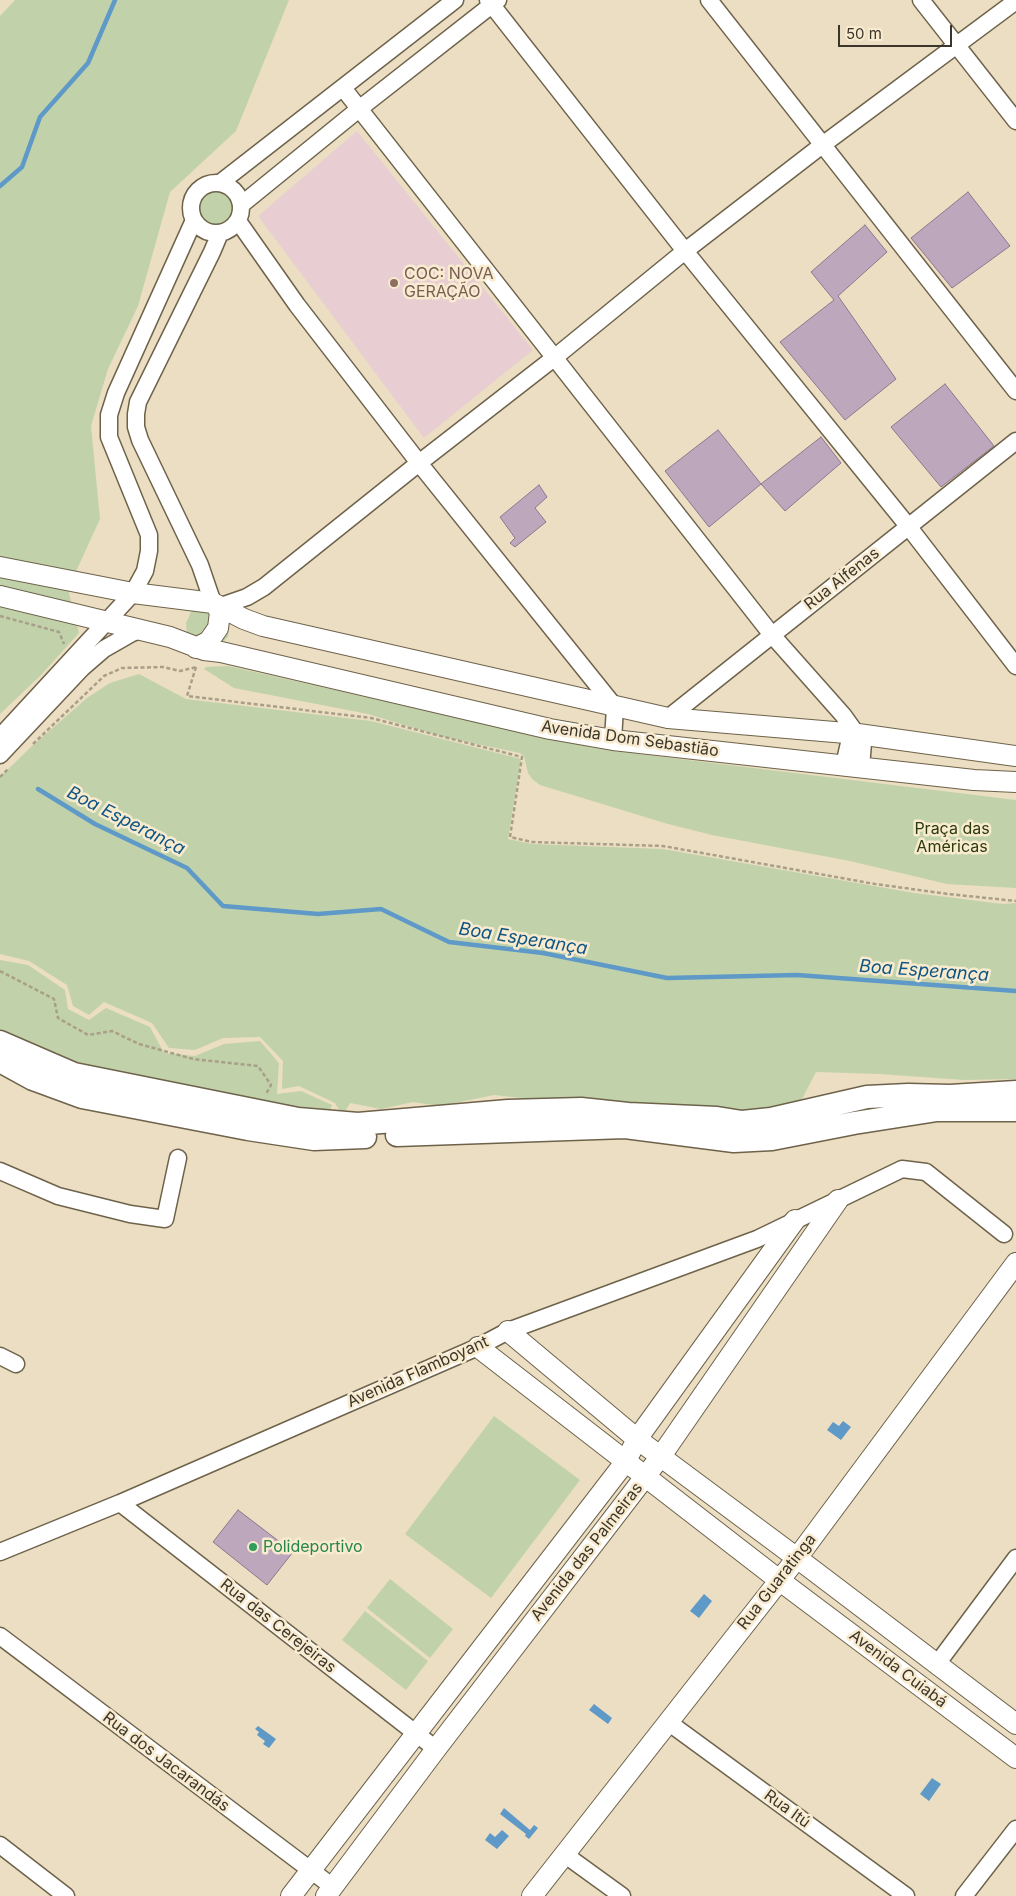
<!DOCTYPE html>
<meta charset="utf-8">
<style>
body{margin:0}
#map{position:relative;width:1016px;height:1896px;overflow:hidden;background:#ebdec2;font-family:Inter,sans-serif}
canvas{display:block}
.scale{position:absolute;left:838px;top:25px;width:114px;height:22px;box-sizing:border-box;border:2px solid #3b362b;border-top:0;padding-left:6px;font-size:15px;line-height:18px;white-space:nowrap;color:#3b362b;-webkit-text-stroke:4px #f9ebcf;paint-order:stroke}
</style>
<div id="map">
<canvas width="1016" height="1896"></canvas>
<div class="scale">50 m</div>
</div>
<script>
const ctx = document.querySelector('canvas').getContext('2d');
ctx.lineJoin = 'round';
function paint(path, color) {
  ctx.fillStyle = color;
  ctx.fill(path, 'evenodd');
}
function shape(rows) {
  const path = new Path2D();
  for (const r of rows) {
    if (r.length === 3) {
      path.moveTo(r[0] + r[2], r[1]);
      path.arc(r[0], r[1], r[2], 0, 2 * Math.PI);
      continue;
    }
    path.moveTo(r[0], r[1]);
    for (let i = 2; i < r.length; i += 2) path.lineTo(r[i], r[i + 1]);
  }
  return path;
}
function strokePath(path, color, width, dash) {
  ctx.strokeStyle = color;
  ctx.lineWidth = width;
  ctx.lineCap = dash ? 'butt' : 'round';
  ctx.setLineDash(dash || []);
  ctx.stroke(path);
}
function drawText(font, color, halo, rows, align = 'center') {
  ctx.font = font + ' Inter,sans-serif';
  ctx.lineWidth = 5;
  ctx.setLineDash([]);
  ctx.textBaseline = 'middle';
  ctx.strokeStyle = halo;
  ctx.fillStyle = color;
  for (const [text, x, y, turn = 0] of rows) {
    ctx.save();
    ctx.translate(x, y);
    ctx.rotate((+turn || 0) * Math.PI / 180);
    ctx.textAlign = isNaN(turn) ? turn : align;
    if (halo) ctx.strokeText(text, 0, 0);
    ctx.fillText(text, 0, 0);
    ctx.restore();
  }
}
paint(shape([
 [357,131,533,350,424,438,258,216]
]), '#e8ced2');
paint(shape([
 [15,0,289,0,236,131,170,192,138,306,108,369,91,426,100,519,68,589,79,633,41,675,0,714,0,16],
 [216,208,19],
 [196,608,229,618,230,624,228,637,220,646,187,636,186,623,191,612],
 [228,666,557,740,614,751,1016,800,1016,888,947,884,850,861,712,835,668,824,540,785,532,779,528,773,524,756,520,753,444,737,368,714,234,688,204,669,206,667],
 [139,674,186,699,371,721,521,759,508,839,532,844,663,849,914,893,1003,904,1016,903,1016,1079,964,1080,879,1074,816,1072,801,1101,756,1111,693,1106,621,1104,581,1099,530,1099,494,1095,440,1106,413,1102,381,1109,350,1103,344,1113,339,1110,335,1103,299,1086,282,1089,283,1061,260,1037,223,1038,195,1050,169,1048,152,1023,104,1002,89,1015,73,1006,67,985,29,961,0,954,0,777,31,747,87,698,110,683],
 [0,960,28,965,65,990,68,1009,89,1020,106,1008,150,1027,164,1053,195,1056,224,1044,260,1041,279,1063,277,1094,301,1091,332,1105,329,1114,76,1069,0,1032],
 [494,1416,580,1480,491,1598,405,1534],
 [390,1579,453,1629,430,1658,367,1608],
 [365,1611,428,1661,406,1690,342,1640]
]), '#c1d2aa');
paint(shape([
 [843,1421,851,1427,841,1440,827,1430,833,1422,839,1426],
 [704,1594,712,1601,699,1618,690,1611],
 [594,1704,612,1718,608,1724,589,1710],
 [258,1726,276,1739,269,1748,263,1744,265,1741,257,1735,259,1732,255,1729],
 [932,1778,941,1784,929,1801,920,1794],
 [504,1808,530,1830,534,1825,538,1828,529,1839,525,1836,526,1834,500,1814],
 [502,1830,509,1836,497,1849,485,1840,490,1833,495,1837]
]), '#5e99c8');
strokePath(shape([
 [0,186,22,167,40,117,88,63,115,0],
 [38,789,95,824,187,868,223,906,318,914,381,909,449,942,543,953,667,978,797,975,1016,991]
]), '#5e99c8', 4.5);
const building = shape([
 [968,192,1010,246,952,288,911,238,968,192],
 [865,225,887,252,838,296,896,379,845,420,780,342,834,300,811,272,865,225],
 [945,384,994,446,941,487,891,427,945,384],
 [718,430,761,484,709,527,665,471,718,430],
 [821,437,841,463,785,511,761,484,821,437],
 [539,485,547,497,535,508,546,522,515,547,510,543,515,538,500,517,539,485],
 [238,1510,293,1552,267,1585,213,1542,238,1510]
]);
paint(building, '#bda7bd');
strokePath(building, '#8c778c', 1);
const minor = shape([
 [488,0,685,251,908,526,1016,666],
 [709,0,1016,391],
 [921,0,1016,121],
 [343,88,772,635,843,715,863,743,861,767],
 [216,208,25],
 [220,183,455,0],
 [241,205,359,109,498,0],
 [238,221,297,305,419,463,615,707,613,740],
 [213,603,200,565,140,440,136,427,136,414,138,402,212,252,220,233],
 [221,606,247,597,264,587,419,463,554,358,685,251,821,146,1016,1],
 [668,718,1016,441],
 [0,737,133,593,145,571,149,551,149,535,109,437,109,415,116,393,194,220],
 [0,755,82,668,104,649,132,633,140,630],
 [844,765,849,743,858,734],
 [0,1171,58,1196,130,1214,165,1219,178,1158],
 [0,1356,16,1364],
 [120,1503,436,1749],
 [0,1552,120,1503,478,1347,508,1331,757,1239,902,1169,926,1172,1004,1234],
 [0,1636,333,1887],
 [937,1664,1016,1558],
 [668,1722,906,1896],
 [0,1845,66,1896],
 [564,1854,622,1896],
 [964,1896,1016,1829]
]);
const tertiary = shape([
 [0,567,133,593,213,603,244,619,263,626,668,718,858,734,1016,756],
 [0,596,170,637,204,650,221,652,550,729,613,740,974,780,1016,782],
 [196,648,209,641,218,628,220,612,215,604],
 [508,1331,637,1439,797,1558,1016,1724],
 [478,1347,779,1580,1016,1758],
 [291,1896,626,1461,637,1439,795,1220],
 [326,1896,436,1749,661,1456,838,1200],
 [532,1896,797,1558,1016,1263]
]);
const secondary = shape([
 [0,1042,74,1074,298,1119,358,1124,508,1111,581,1109,628,1114,717,1118,742,1122,771,1119,867,1097,908,1095,950,1096,1016,1092],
 [0,1061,33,1079,82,1097,248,1129,314,1139,365,1137],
 [397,1135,625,1127,734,1141,772,1139,854,1123,937,1110,1016,1110]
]);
strokePath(minor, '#6e624a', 19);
strokePath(tertiary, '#6e624a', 22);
strokePath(secondary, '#6e624a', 25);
strokePath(shape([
 [0,616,59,632,64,644],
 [196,667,187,696,371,718,522,757,510,837,532,842,663,846,875,884,948,894,1016,901],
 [33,744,104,676,122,668,163,667,180,671,197,667],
 [0,777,8,769],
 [0,971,54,999,58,1018,88,1035,112,1031,139,1044,193,1059,258,1066,271,1085,266,1094]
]), '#a99f89', 2.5, [4, 2.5]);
strokePath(minor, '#fff', 16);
strokePath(tertiary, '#fff', 20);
strokePath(secondary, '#fff', 22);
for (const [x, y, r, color] of [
 [394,283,5,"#8d6e63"],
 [253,1547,5,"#2e9e5b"]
]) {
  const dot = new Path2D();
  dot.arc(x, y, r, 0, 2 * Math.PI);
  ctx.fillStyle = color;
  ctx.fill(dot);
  strokePath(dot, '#f9ebcf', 2);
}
drawText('16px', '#785e54', '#f9ebcf', [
 ["COC: NOVA",404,274],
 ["GERAÇÃO",404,292]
], 'left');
drawText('16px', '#3b362b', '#f9ebcf', [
 ["Rua Alfenas",842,579,-38],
 ["Avenida Dom Sebastião",630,739,8],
 ["Avenida Flamboyant",418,1372,-24],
 ["Avenida das Palmeiras",587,1552,-52],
 ["Rua Guaratinga",777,1582,-52],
 ["Rua das Cerejeiras",278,1626,38],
 ["Avenida Cuiabá",898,1669,37],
 ["Rua dos Jacarandás",166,1762,37],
 ["Rua Itú",787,1809,36]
]);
drawText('16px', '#2b3b09', '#f9ebcf', [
 ["Praça das",952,829],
 ["Américas",952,847]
]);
drawText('16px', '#27864d', '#f9ebcf', [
 ["Polideportivo",263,1547]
], 'left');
drawText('italic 18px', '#105684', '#f9ebcf', [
 ["Boa Esperança",126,821,27],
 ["Boa Esperança",523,939,9],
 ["Boa Esperança",924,971,4]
]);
</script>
